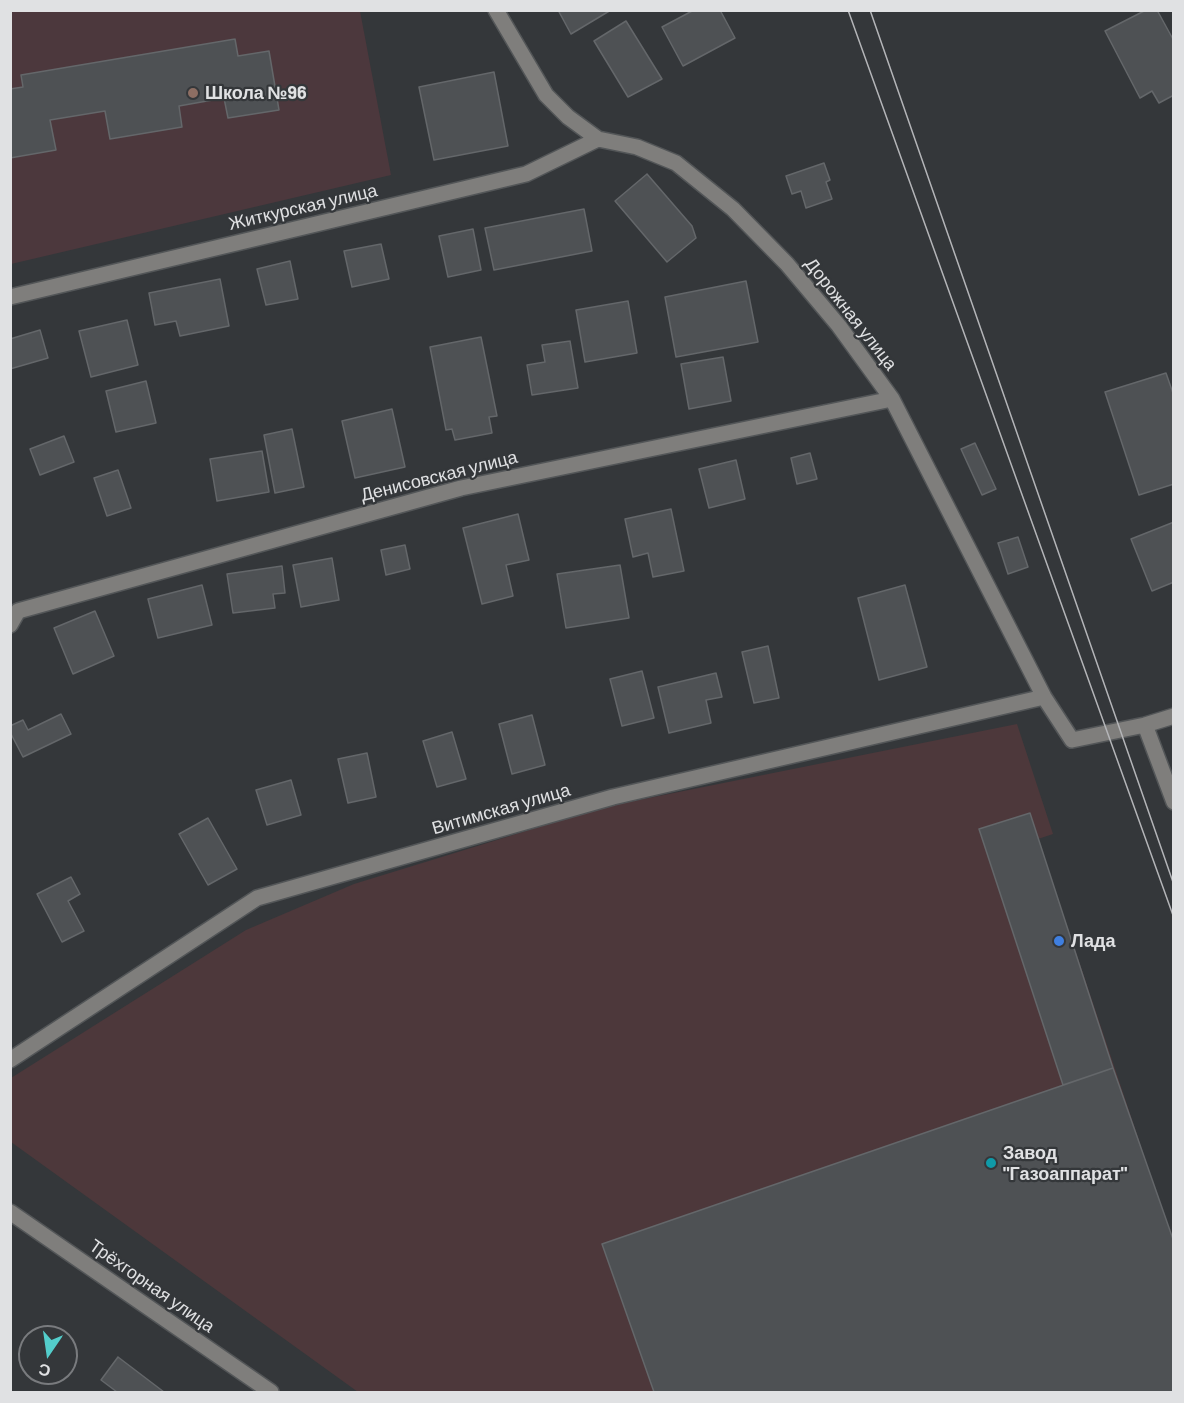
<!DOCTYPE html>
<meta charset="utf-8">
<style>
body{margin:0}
#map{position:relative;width:1184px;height:1403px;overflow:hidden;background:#34373a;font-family:Barlow,sans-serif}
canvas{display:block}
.frame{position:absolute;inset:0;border:12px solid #e0e1e3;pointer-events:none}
.north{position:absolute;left:18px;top:1325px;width:60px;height:60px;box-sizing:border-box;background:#34373a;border:2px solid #797b7e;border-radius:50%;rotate:193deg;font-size:16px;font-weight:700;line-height:24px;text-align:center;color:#e0e1e3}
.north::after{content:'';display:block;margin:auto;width:21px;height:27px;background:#53cdcb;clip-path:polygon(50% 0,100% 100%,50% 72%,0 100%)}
</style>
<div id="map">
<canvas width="1184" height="1403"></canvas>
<div class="frame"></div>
<div class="north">С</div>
</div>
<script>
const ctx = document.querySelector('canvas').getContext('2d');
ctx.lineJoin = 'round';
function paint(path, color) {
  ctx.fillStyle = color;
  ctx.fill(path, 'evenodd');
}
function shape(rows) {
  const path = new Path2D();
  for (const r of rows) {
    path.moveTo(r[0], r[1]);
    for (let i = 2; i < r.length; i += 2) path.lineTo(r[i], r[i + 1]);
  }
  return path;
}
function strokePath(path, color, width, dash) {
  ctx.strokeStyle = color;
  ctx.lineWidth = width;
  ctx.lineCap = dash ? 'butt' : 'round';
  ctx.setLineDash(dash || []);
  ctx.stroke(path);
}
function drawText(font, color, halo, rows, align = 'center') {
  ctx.font = font + ' Barlow,sans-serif';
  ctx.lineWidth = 4.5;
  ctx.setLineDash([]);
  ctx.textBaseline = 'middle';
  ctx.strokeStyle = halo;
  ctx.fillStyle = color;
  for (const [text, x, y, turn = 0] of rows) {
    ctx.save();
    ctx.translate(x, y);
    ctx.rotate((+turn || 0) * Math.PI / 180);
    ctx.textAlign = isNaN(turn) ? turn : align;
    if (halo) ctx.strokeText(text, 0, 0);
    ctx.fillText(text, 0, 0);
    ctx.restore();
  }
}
paint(shape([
 [1017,724,1053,834,1038,839,1173,1242,1173,1392,358,1392,11,1142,11,1078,246,930,354,884,604,807]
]), '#4d383b');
paint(shape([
 [10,11,360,11,391,175,11,264]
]), '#4c383d');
const building = shape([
 [558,10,611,10,571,34,558,10],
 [694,10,720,10,735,38,683,66,662,27,694,10],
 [1146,10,1157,10,1174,41,1174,95,1159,103,1152,91,1140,98,1105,31,1146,10],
 [626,21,662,79,628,97,594,41,626,21],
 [235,39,238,56,269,51,279,110,228,118,224,98,179,106,182,127,110,139,105,111,50,120,56,150,10,158,10,89,23,87,21,75,235,39],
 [494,72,508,146,434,160,419,87,494,72],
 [824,163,830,180,826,182,832,199,806,208,801,191,792,194,786,176,824,163],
 [647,174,692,226,696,238,667,262,615,201,647,174],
 [584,209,592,251,494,270,485,228,584,209],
 [473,229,481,270,448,277,439,236,473,229],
 [381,244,389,279,352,287,344,251,381,244],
 [290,261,298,299,266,305,257,269,290,261],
 [220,279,229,326,180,336,176,321,155,325,149,293,220,279],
 [746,281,758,342,676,357,665,297,746,281],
 [628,301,637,353,585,362,576,310,628,301],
 [127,320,138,365,91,377,79,331,127,320],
 [40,330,48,358,10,369,10,339,40,330],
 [481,337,497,416,489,417,492,433,455,440,452,429,446,430,430,347,481,337],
 [570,341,578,388,532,395,527,365,545,362,542,345,570,341],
 [723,357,731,401,689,409,681,364,723,357],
 [1166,373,1174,396,1174,484,1139,495,1105,392,1166,373],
 [146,381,156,423,116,432,106,391,146,381],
 [392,409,405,467,355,478,342,421,392,409],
 [292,429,304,487,275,493,264,435,292,429],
 [64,436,74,462,40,475,30,449,64,436],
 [975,443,996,489,982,495,961,449,975,443],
 [262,451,269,492,217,501,210,459,262,451],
 [810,453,817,479,797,484,791,458,810,453],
 [736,460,745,499,709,508,699,469,736,460],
 [118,470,131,508,107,516,94,478,118,470],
 [671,509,684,571,653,577,648,553,633,557,625,519,671,509],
 [518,514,529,560,506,565,513,596,482,604,463,528,518,514],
 [1174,522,1174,582,1152,591,1131,539,1174,522],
 [1018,537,1028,567,1008,574,998,543,1018,537],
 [405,545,410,569,386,575,381,550,405,545],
 [332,558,339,600,301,607,293,565,332,558],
 [620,565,629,618,566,628,557,574,620,565],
 [282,566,285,593,273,594,275,608,233,613,227,574,282,566],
 [202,585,212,625,158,638,148,599,202,585],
 [905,585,927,667,879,680,858,598,905,585],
 [95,611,114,656,73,674,54,628,95,611],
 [768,646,779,698,754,703,742,652,768,646],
 [642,671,654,718,622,726,610,679,642,671],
 [716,673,722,697,706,700,711,723,669,733,658,687,716,673],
 [61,714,71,734,23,757,10,732,10,726,23,720,28,730,61,714],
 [532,715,545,765,512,774,499,724,532,715],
 [452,732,466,779,437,787,423,741,452,732],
 [367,753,376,797,348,803,338,759,367,753],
 [291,780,301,815,267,825,256,790,291,780],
 [1030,813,1113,1068,1063,1085,979,829,1030,813],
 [208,818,237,869,208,885,179,834,208,818],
 [71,877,80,894,68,901,84,931,62,942,37,894,71,877],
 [1113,1068,1174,1242,1174,1392,654,1392,602,1244,1113,1068],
 [118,1357,164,1392,117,1392,101,1380,118,1357]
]);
paint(building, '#4e5154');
strokePath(building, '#64676a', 1.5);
const minor = shape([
 [496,10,546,95,568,117,598,139,637,147,676,163,733,209,787,264,839,326,892,399,1044,697,1072,740,1145,725,1174,716],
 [10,297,526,174,598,139],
 [10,625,18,611,461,488,892,399],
 [1145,725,1174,802],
 [10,1060,257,898,613,797,1044,697],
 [10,1212,271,1392]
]);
strokePath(minor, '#535658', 18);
strokePath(minor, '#7f7e7c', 15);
strokePath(shape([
 [848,10,1174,918],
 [870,10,1174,885]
]), '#b4b5b8', 1.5);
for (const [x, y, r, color] of [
 [193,93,6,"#8d6e63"],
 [1059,941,6,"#3f7fe0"],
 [991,1163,6,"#0f9aa8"]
]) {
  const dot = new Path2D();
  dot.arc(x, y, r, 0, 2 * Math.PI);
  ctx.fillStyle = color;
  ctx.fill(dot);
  strokePath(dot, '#34373a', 2);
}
drawText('bold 18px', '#e0e1e3', '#34373a', [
 ["Школа №96",205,93],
 ["Лада",1071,941],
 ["Завод",1003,1153],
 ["\"Газоаппарат\"",1003,1174]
], 'left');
drawText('18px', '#e0e1e3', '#34373a', [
 ["Житкурская улица",303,207,-13],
 ["Дорожная улица",851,314,52],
 ["Денисовская улица",439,476,-14],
 ["Витимская улица",501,809,-16],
 ["Трёхгорная улица",152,1286,35]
]);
</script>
